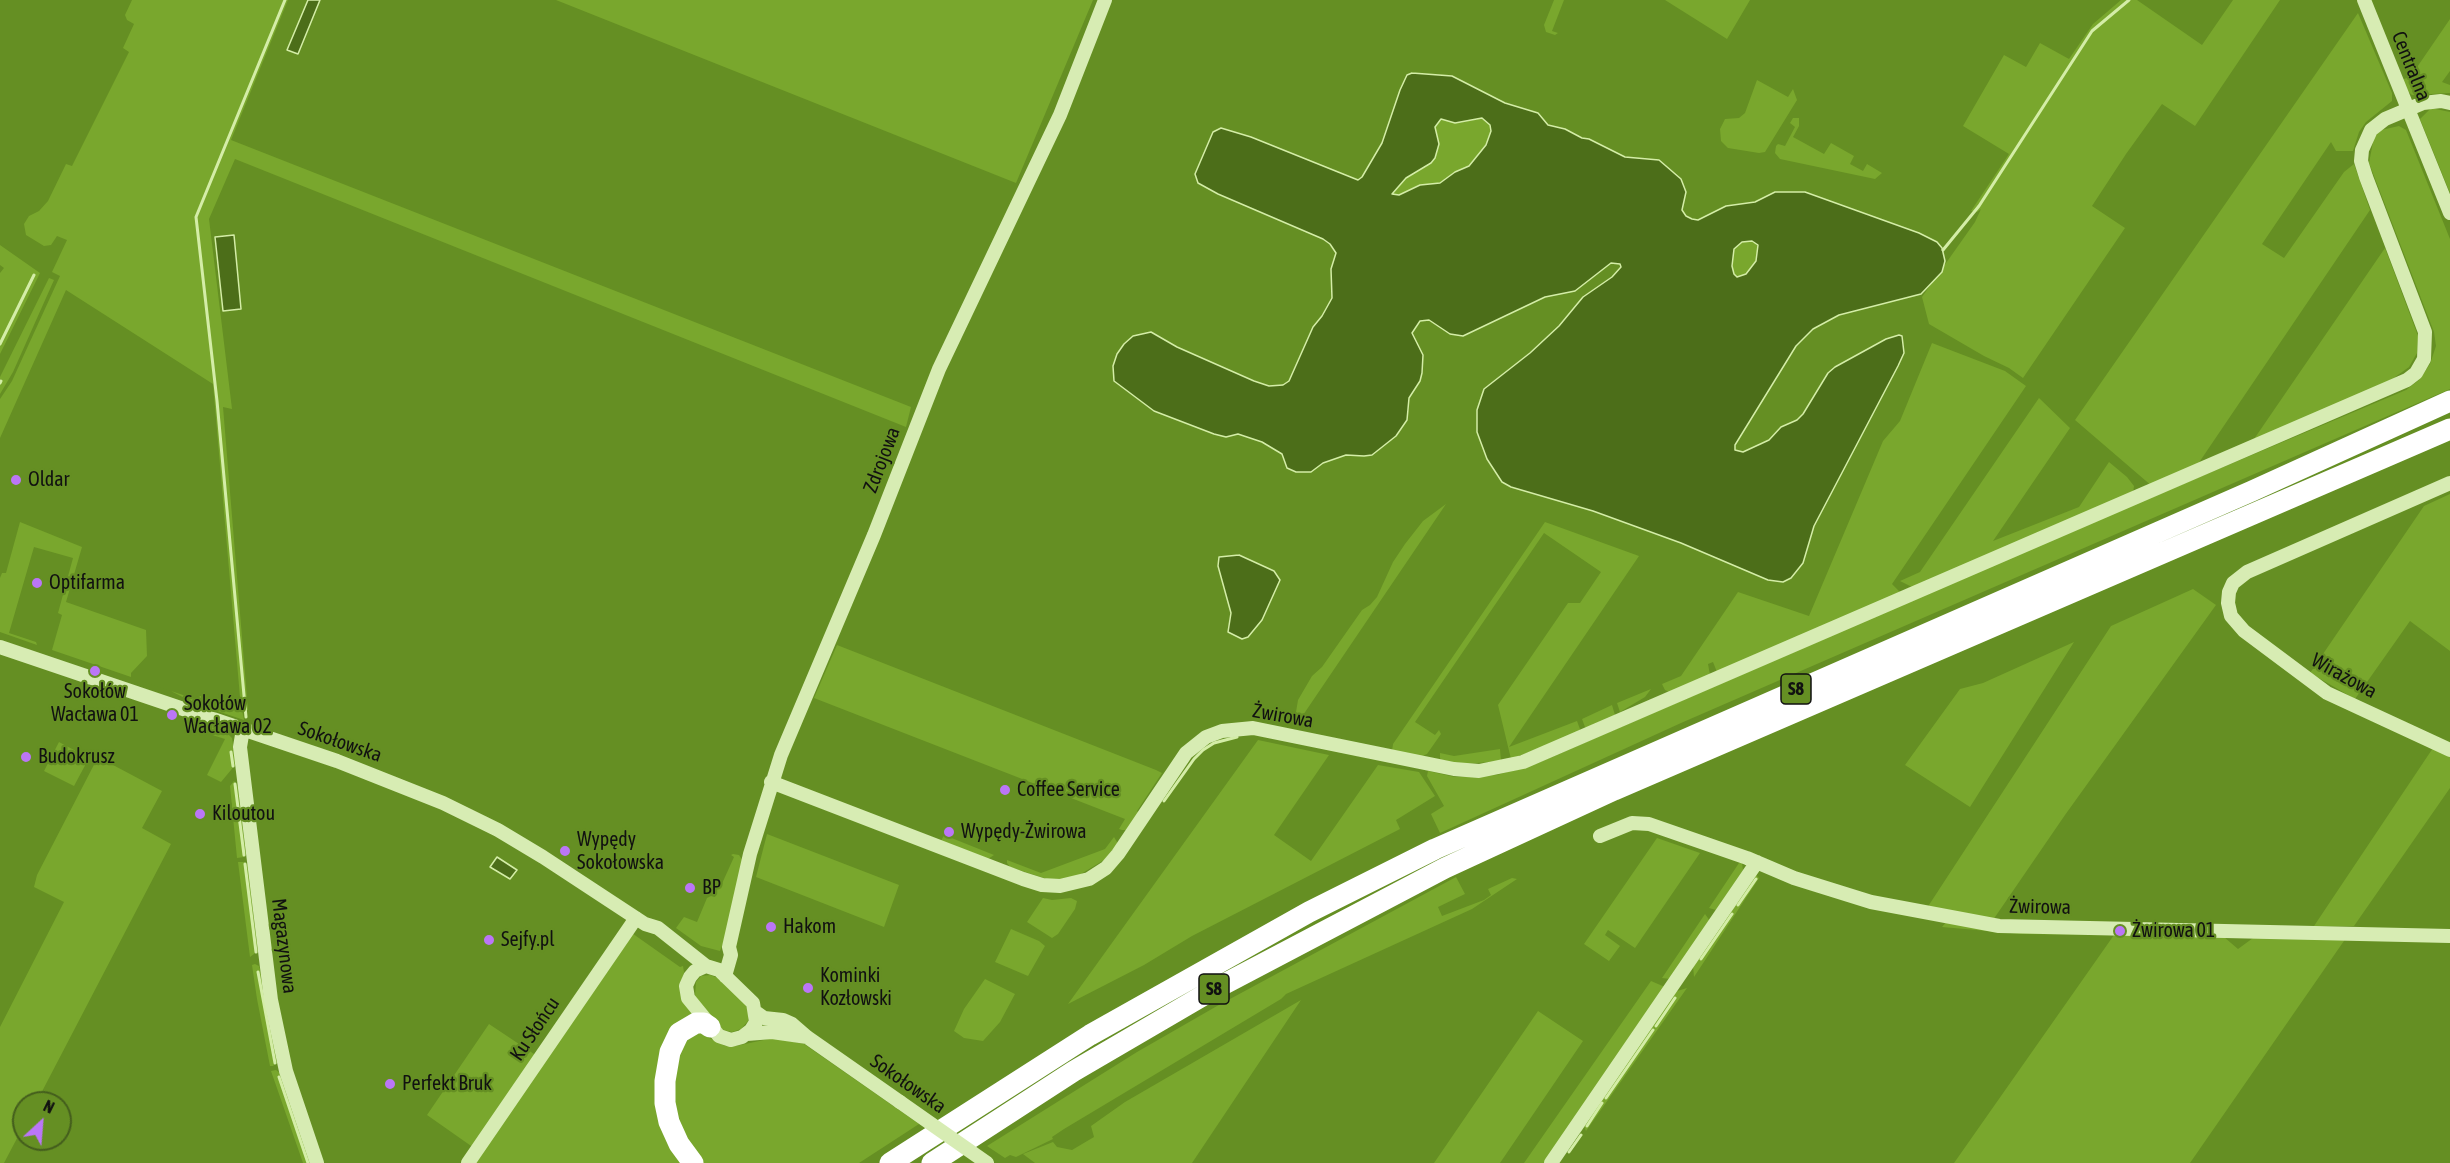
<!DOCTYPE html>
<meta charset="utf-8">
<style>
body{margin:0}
#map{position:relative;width:2450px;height:1163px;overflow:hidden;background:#658f23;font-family:"Asap Condensed",sans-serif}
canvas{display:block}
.north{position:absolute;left:12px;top:1091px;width:60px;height:60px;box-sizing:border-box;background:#658f23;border:2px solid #435d1c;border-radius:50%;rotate:26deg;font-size:16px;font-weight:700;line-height:24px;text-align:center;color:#111}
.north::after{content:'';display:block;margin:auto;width:21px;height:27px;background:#bb76f7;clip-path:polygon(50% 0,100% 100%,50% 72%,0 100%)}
</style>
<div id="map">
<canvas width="2450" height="1163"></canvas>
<div class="north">N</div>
</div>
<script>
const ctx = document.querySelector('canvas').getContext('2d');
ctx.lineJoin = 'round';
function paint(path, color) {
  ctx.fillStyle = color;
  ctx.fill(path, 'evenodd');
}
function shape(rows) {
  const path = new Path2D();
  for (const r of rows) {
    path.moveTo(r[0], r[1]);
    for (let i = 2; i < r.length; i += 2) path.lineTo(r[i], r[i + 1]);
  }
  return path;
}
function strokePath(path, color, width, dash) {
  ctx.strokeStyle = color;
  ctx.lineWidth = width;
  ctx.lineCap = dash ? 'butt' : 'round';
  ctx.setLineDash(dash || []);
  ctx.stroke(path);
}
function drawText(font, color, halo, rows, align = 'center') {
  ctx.font = font + ' "Asap Condensed",sans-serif';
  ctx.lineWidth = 4.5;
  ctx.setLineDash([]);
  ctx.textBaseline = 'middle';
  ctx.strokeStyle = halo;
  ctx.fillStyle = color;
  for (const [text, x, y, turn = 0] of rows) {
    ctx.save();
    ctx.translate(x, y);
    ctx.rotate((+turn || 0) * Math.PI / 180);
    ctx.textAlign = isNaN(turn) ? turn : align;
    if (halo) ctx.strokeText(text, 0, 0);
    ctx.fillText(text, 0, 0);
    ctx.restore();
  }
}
paint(shape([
 [132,0,288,0,231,140,911,407,906,427,235,159,209,219,232,409,223,407,248,710,242,710,244,720,196,704,171,691,141,681,198,700,200,696,241,709,213,384,66,290,0,438,0,399,12,381,60,276,52,272,67,240,57,236,51,245,44,246,26,235,24,224,29,216,39,211,48,201,66,164,72,166,129,52,123,48,134,24,127,20,125,15],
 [556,0,1093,0,1016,183],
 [1554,0,1564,0,1552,31,1558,33,1555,35,1546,32,1544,25],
 [1665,0,1750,0,1727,39],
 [2121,0,2137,0,2202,45,2233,0,2280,0,2195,126,2162,104,2126,154,2092,206,2125,228,2023,378,2009,368,1984,356,1929,324,1922,297,1975,222,1981,209,1977,212,1971,211,2009,154,1963,126,2004,55,2026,67,2040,43,2069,59,2093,24],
 [2358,13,2392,93,2392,101,2366,122,2359,132,2353,151,2336,151,2331,142,2262,244,2284,258,2344,172,2354,164,2370,210,2198,464,2153,487,2075,420],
 [2450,19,2450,71,2442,82,2450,85,2450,93,2412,95,2404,88,2402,80,2411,76],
 [1757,80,1788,97,1793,89,1797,100,1765,152,1759,153,1728,148,1721,141,1720,129,1725,119,1739,118,1745,113],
 [2431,108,2450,112,2450,193,2420,119],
 [1482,118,1490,125,1491,131,1486,145,1469,166,1455,172,1440,183,1420,185,1399,195,1392,194,1406,178,1431,164,1435,158,1439,144,1435,127,1441,119,1460,123],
 [1793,118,1799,118,1799,126,1793,137,1824,154,1831,143,1854,156,1850,164,1863,171,1867,164,1882,173,1875,179,1780,159,1775,153,1776,146,1778,144,1785,146,1795,127,1790,123],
 [2399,126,2406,130,2450,239,2450,389,1681,723,1440,833,1431,814,1444,806,1427,776,1428,771,1455,777,1497,775,1538,763,2112,514,2406,390,2419,380,2430,364,2436,346,2434,332,2369,163,2374,137,2381,130],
 [1752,241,1758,245,1756,261,1746,274,1737,277,1734,274,1732,265,1734,248,1742,242],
 [0,245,40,273,0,354,0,273,4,268,0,265],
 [2385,248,2418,336,2417,353,2409,367,2391,380,2252,442],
 [49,278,54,280,13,372,0,394,0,377],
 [1932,343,2005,371,2026,386,1892,584,1902,594,1717,672,1713,662,1708,664,1710,675,1669,692,1665,690,1662,684,1681,676,1738,592,1809,616,1883,441,1900,421],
 [2039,398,2070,428,1993,541,2079,507,2109,462,2127,477,2134,486,2133,493,1914,588,1900,581,1920,572],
 [2450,494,2450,651,2410,621,2355,699,2310,673,2424,506],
 [1446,504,1297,724,1296,712,1298,700,1312,676,1322,667,1362,610,1370,605,1377,597,1393,562,1405,544,1423,521],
 [20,522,82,547,66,602,146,630,147,656,131,673,131,677,52,650,62,615,58,613,73,558,34,547,9,633,36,642,37,645,0,632,0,578,2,573,6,573],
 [1545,522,1639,556,1509,747,1577,721,1581,732,1511,759,1498,705,1568,603,1580,603,1601,572,1544,533,1415,722,1435,735,1439,730,1441,734,1427,754,1420,757,1392,751,1393,744],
 [2193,589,2216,605,2065,815,1993,920,1927,908,2111,626],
 [2074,642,1970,807,1905,765,1960,689,1983,683],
 [837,645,1156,770,1162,773,1137,811,1140,814,1127,830,1122,830,1119,829,1125,819,814,698],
 [1651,689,1645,697,1620,712,1617,703],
 [1612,705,1615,715,1588,728,1585,727,1582,719],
 [210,726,226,732,232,738,236,764,221,782,207,775,225,739,206,733],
 [1258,740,1329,755,1274,835,1311,861,1378,765,1419,772,1435,796,1396,820,1400,829,1192,936,1144,965,1068,1004],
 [59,742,89,758,74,786,44,771],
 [2433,748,2450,756,2450,788,2354,926,2314,926],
 [1500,749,1501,761,1465,764,1441,760,1440,758,1440,753,1454,756],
 [98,757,162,791,142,828,171,844,36,1103,24,1103,24,1125,4,1163,0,1163,0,1027,64,902,34,887,37,875],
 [234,781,238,787,246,853,244,857,237,858,230,786],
 [767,834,899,885,884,927,756,877],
 [944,835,994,855,988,859,941,841],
 [1114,837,1117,842,1117,846,1104,860,1076,877,1057,880,1044,878,1010,867,1007,863,1007,860,1041,873,1105,849],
 [1657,838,1700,853,1635,948,1608,930,1605,935,1620,946,1609,961,1584,944],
 [733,854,739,855,743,861,723,944,720,951,701,946,676,928,684,917,697,922,707,898,711,896,715,897,716,894,710,892,713,886,720,888,734,857,731,855],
 [238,862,244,862,248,865,258,951,250,957],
 [1739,863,1742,863,1743,870,1716,910,1709,908],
 [1756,875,1759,878,1694,977,1693,966],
 [1456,877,1465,894,1438,907,1442,916,1484,900,1491,895,1488,889,1512,878,1517,879,1472,909,1286,994,1281,999,1064,1129,1052,1137,1053,1139,1016,1157,1010,1155,1005,1158,987,1146,1137,1052,1217,1006],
 [1043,898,1052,900,1071,898,1077,901,1075,909,1058,934,1052,938,1027,922],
 [1705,914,1710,921,1670,979,1662,978],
 [1947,921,2224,937,2238,949,2253,938,2346,938,2190,1163,1954,1163,2114,935,2022,934,1942,927],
 [1011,929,1039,941,1045,946,1028,976,995,962],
 [629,931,680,967,683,966,684,972,680,987,693,1013,664,1045,682,1163,471,1163],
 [255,964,259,966,260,970,277,1062,273,1066,270,1066,257,999,252,965],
 [710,975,718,978,746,1005,749,1014,748,1021,741,1029,732,1032,723,1030,695,996,696,982,701,976],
 [985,979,1015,994,1000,1022,983,1041,964,1038,954,1031,964,1009],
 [1651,981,1665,987,1544,1163,1524,1163],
 [1687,988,1586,1131,1584,1126,1674,992],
 [1301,1000,1192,1163,1035,1163,1023,1154,1053,1142,1057,1147,1072,1150,1094,1137,1091,1126,1125,1102],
 [1538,1011,1583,1041,1500,1163,1434,1163],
 [489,1024,537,1056,474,1148,427,1115],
 [698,1032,725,1046,736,1046,773,1038,804,1044,919,1124,859,1163,699,1163,680,1136,669,1078,690,1033],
 [276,1070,280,1073,311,1163,303,1163,271,1071]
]), '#79a72d');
const water = shape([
 [308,0,320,0,298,54,287,50,308,0],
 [1412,73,1452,76,1505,103,1538,113,1548,125,1565,129,1582,138,1589,139,1625,157,1659,160,1681,179,1686,192,1682,210,1686,216,1692,219,1698,220,1726,206,1755,202,1775,192,1805,192,1919,233,1937,242,1942,248,1945,261,1942,272,1921,294,1839,315,1813,329,1796,346,1735,445,1735,450,1743,452,1769,440,1781,427,1797,420,1803,414,1828,373,1835,367,1886,339,1899,335,1902,336,1904,353,1898,366,1814,526,1803,563,1791,578,1783,582,1768,580,1681,543,1593,511,1511,487,1502,482,1487,459,1477,432,1477,410,1484,389,1530,353,1559,326,1583,297,1612,277,1621,267,1620,264,1611,263,1575,291,1545,297,1463,336,1450,334,1429,320,1420,321,1412,333,1423,355,1422,373,1420,381,1409,398,1407,420,1396,436,1372,455,1364,456,1346,455,1323,463,1311,472,1296,472,1287,468,1282,454,1262,442,1238,434,1226,437,1214,434,1154,411,1114,381,1113,366,1117,354,1124,344,1133,336,1151,332,1177,347,1254,381,1269,386,1283,385,1289,381,1313,327,1322,316,1332,298,1331,269,1336,253,1330,244,1323,239,1218,194,1198,183,1195,174,1213,132,1221,128,1251,137,1358,180,1362,177,1382,143,1400,90,1407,75,1412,73],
 [1482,118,1490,125,1491,131,1486,145,1469,166,1455,172,1440,183,1420,185,1399,195,1392,194,1406,178,1431,163,1435,158,1439,144,1435,127,1441,119,1455,123,1482,118],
 [1752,241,1758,245,1756,261,1746,274,1737,277,1734,274,1732,266,1734,249,1742,242,1752,241],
 [234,235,241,309,223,311,215,237,234,235],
 [1239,555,1274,571,1280,580,1262,620,1248,637,1242,639,1228,632,1231,613,1218,566,1219,557,1239,555],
 [497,857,517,870,510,879,490,867,497,857]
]);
paint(water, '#4c6e19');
strokePath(water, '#d4eda7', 1.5);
strokePath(shape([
 [1943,250,1979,206,2092,31,2129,0],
 [0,344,34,275],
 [0,383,1,381],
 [246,717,217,401,196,217,285,0],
 [231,752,233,766],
 [235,784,244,855],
 [1164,801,1194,759,1203,750,1214,743,1237,737],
 [245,864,256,952],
 [1738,905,1756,879],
 [1701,959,1732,914],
 [258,972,275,1063],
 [1656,1026,1675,998],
 [279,1077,308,1163],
 [1606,1098,1653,1030],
 [1587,1126,1602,1103],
 [1569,1152,1581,1135]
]), '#d4eda7', 3);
strokePath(shape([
 [2364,0,2450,213],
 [2450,483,2247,572,2233,583,2229,592,2228,603,2231,616,2244,631,2327,693,2450,750],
 [0,647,337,761,443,803,498,830,543,857,645,924,658,928,706,966],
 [243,729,240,747,271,1000,286,1071,317,1163],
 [771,782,1023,879,1042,885,1060,886,1089,879,1106,868,1118,854,1186,753,1206,737,1222,731,1253,728,1454,769,1479,771,1523,762,2407,380,2416,373,2424,359,2425,332,2366,177,2361,161,2362,150,2371,130,2385,119,2423,103,2441,101,2450,103],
 [1600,836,1632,823,1649,824,1747,858,1794,878,1871,902,1999,926,2450,936],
 [706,966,719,970,753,1003,756,1022,751,1030,742,1037,731,1040,719,1036,688,998,686,986,690,977,695,971,706,966],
 [725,976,731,955,729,947,750,854,781,755,874,535,939,369,1060,115,1105,0],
 [757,1013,764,1018,783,1020,792,1024,807,1037,900,1102],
 [747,1034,772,1032,807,1037],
 [468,1163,636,918],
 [1551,1163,1757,862]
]), '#d7ecb3', 14);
strokePath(shape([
 [693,1163,679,1144,669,1122,665,1103,665,1081,670,1052,679,1033,696,1023,704,1023,710,1027],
 [890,1163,1090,1035,1309,912,1435,849,2252,491,2450,401],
 [932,1163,1074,1071,1211,991,1445,868,1614,790,2450,429]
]), '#fff', 21);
strokePath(shape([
 [900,1102,987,1163]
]), '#d7ecb3', 14);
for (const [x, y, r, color] of [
 [16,480,6,"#bb76f7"],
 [37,583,6,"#bb76f7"],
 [95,671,6,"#bb76f7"],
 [172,715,6,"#bb76f7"],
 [26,757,6,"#bb76f7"],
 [1005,790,6,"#bb76f7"],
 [200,814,6,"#bb76f7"],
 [949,832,6,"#bb76f7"],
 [565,851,6,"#bb76f7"],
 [690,888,6,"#bb76f7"],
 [771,927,6,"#bb76f7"],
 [2120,931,6,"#bb76f7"],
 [489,940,6,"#bb76f7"],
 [808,988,6,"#bb76f7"],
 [390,1084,6,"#bb76f7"]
]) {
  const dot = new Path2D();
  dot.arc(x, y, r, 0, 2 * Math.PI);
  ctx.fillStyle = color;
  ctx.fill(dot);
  strokePath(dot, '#658f23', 2);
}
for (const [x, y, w] of [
 [1796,689,30],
 [1214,989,30]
]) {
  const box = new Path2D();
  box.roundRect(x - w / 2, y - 15, w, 30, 4.5);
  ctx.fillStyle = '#658f23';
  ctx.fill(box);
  strokePath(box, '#111', 1.5);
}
drawText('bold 18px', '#111', null, [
 ["S8",1796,689],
 ["S8",1214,989]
]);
drawText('20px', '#111', '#658f23', [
 ["Centralna",2411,66,68],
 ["Zdrojowa",882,460,-69],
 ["Wirażowa",2344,676,29],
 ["Żwirowa",1283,716,10],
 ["Sokołowska",340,742,19],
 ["Żwirowa",2040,907,1],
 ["Magazynowa",284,946,83],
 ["Ku Słońcu",535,1029,-56],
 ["Sokołowska",908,1084,35]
]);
drawText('20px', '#111', '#658f23', [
 ["Oldar",28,480],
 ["Optifarma",49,583],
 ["Sokołów",95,692,"center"],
 ["Wacława 01",95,715,"center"],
 ["Sokołów",184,704],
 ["Wacława 02",184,727],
 ["Budokrusz",38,757],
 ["Coffee Service",1017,790],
 ["Kiloutou",212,814],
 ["Wypędy-Żwirowa",961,832],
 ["Wypędy",577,840],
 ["Sokołowska",577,863],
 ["BP",702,888],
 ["Hakom",783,927],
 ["Żwirowa 01",2132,931],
 ["Sejfy.pl",501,940],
 ["Kominki",820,976],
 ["Kozłowski",820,999],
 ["Perfekt Bruk",402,1084]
], 'left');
</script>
